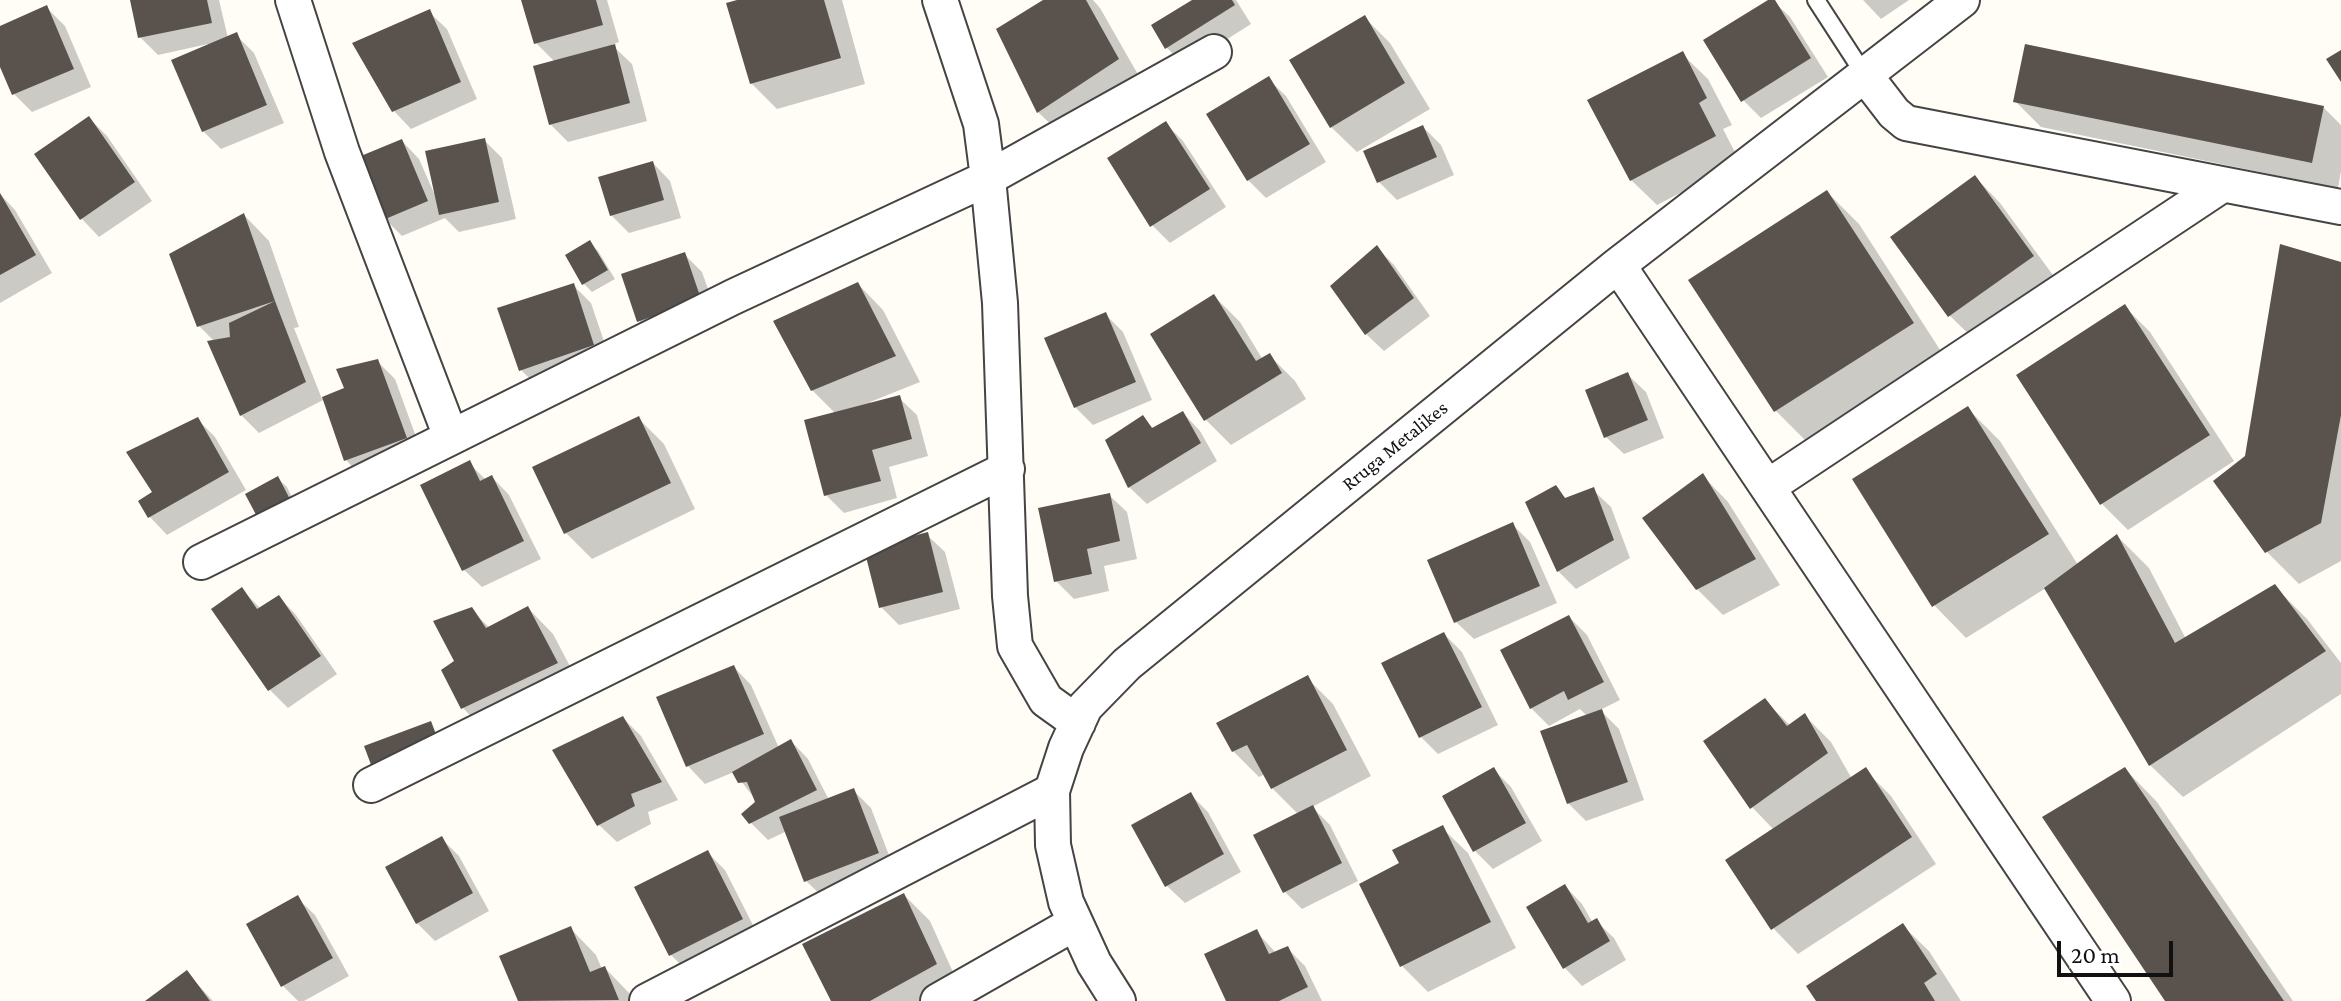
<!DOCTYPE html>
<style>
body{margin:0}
#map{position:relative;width:2341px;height:1001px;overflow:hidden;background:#fffdf5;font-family:"Crimson Pro",serif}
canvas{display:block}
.scale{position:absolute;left:2057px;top:941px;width:116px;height:36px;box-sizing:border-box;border:4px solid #111;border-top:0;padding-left:10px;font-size:24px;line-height:28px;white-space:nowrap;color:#111;-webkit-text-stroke:6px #fff;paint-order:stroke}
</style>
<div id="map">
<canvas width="2341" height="1001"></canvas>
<div class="scale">20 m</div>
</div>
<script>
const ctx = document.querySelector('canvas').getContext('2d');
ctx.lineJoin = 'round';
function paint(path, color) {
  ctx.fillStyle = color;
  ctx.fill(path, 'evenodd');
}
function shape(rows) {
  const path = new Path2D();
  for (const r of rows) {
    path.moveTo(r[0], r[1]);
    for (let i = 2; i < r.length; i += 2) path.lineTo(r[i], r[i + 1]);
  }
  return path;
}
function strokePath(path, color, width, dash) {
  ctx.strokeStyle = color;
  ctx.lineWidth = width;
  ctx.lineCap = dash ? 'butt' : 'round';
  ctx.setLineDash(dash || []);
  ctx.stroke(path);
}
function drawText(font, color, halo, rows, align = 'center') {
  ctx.font = font + ' "Crimson Pro",serif';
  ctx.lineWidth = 8;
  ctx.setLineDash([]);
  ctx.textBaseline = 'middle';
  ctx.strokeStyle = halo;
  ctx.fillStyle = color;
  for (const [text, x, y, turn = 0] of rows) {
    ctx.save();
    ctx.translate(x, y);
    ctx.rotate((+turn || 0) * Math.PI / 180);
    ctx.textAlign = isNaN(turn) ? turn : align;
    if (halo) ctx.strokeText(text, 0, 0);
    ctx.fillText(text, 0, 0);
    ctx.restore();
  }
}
paint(shape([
 [132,0,219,0,228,38,236,35,254,53,284,123,221,149,203,131,208,44,158,55,140,37],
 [523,0,607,0,619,42,612,45,632,64,647,121,568,142,550,124,555,62,536,43],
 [744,0,842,0,865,84,777,109,751,83],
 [1046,0,1093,0,1100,8,1144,85,1064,137,1038,112],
 [1196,0,1236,0,1251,24,1185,66,1167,48,1153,26],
 [1772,0,1790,17,1828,77,1761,118,1743,100],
 [1863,0,1909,0,1881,19],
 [47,8,65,26,91,87,32,112,14,94,0,61,0,28],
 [429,12,447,29,477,99,411,129,394,111],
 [1365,18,1390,43,1430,109,1357,152,1331,127],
 [1682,54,1708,79,1732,125,1723,129,1740,162,1657,205,1631,180],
 [1268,79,1286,96,1326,162,1266,198,1248,180],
 [2015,101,2323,107,2341,125,2341,171,2338,188,2041,127],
 [89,118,107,136,152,201,99,237,82,219,37,154],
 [1165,123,1183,141,1226,207,1170,243,1152,225],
 [1423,127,1441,145,1454,175,1397,200,1379,182,1365,152],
 [484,140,502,158,516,219,459,232,445,218,402,236,385,219,402,141,419,159,434,193],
 [653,163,670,181,681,218,629,233,611,215],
 [1975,177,2000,203,2058,282,1976,341,1950,316,1892,237],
 [1827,192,1859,224,1944,356,1808,443,1776,411,1691,280],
 [0,194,15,210,52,273,0,303],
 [244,215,269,241,299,327,294,328,322,399,347,389,377,361,395,379,423,456,363,478,346,460,325,399,259,433,241,415,215,342,199,326],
 [589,243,598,251,615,279,592,292,584,284,567,256],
 [1377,248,1394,265,1430,316,1384,351,1366,334],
 [685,255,702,272,718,317,657,338,639,321],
 [2341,264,2341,561,2299,584,2266,551],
 [858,284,883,310,920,382,870,402,871,405,899,398,917,415,928,456,889,467,897,498,844,513,826,495,836,414,812,390],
 [573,285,591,303,611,362,538,387,520,369],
 [1214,296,1240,322,1263,360,1270,356,1295,381,1306,399,1231,445,1205,419],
 [2125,307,2150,332,2234,461,2128,530,2102,504,2019,375],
 [1106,315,1123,332,1152,400,1093,425,1075,407],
 [1628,375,1646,392,1664,438,1624,454,1606,437],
 [1968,409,2000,441,2078,565,2117,536,2149,568,2186,639,2274,586,2307,619,2341,663,2341,694,2183,797,2150,765,2046,588,1966,638,1934,605],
 [1183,413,1200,431,1217,461,1147,504,1129,487,1143,418,1154,429],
 [638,418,664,444,695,509,592,559,566,533,535,468],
 [197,419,215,437,246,490,167,535,150,517,141,502,155,493],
 [469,463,486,480,492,477,509,495,541,559,482,587,464,570],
 [1703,476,1728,502,1780,585,1723,615,1697,589],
 [278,479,287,487,302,518,272,533],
 [1555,488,1567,500,1593,490,1611,507,1630,558,1576,589,1558,571,1527,503],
 [1109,495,1127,512,1137,559,1104,566,1109,591,1074,599,1056,581],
 [1513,525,1530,542,1557,603,1474,639,1456,622],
 [927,535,945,552,960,609,899,625,881,607],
 [242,590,261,609,279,597,296,615,337,674,288,708,270,690,214,609],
 [528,608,553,634,582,689,488,734,463,708,456,661,471,610,490,628],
 [1569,617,1587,635,1620,700,1600,710,1619,729,1644,800,1586,821,1568,803,1587,716,1580,709,1549,726,1531,708],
 [1444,634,1462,652,1498,725,1438,754,1421,737],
 [734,667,751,685,779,748,791,741,808,759,829,800,853,790,871,808,895,871,824,898,806,881,787,831,768,840,750,822,758,803,734,772,705,784,688,766],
 [1307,678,1333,704,1371,776,1312,807,1330,825,1358,881,1302,909,1285,892,1299,815,1272,788,1265,774,1259,777,1233,751],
 [1765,701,1791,726,1805,716,1831,742,1852,779,1865,770,1891,796,1936,864,1798,954,1773,928,1774,830,1752,807],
 [623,718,641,736,678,800,648,812,651,824,617,842,599,825],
 [1493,769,1511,787,1542,841,1493,869,1475,851,1444,797],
 [2125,769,2157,802,2293,1001,2167,1001],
 [1191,795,1208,812,1241,872,1185,903,1167,886],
 [1442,828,1468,853,1516,948,1428,992,1402,966,1362,885,1402,864],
 [442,839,459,856,489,911,435,941,417,923],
 [708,853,725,870,759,937,688,972,670,954],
 [1565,886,1582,904,1593,923,1596,921,1614,938,1626,960,1582,986,1565,968],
 [904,895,930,921,961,990,942,1001,833,1001],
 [297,898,315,915,349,976,304,1001,298,1001,283,986],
 [1903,926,1929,951,1961,1001,1819,1001],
 [571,929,596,955,602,969,605,968,630,994,633,1001,520,1001,502,957],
 [1256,931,1276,953,1287,948,1305,966,1322,1001,1228,1001],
 [187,973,213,1001,148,1001]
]), '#0003');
paint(shape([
 [130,0,207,0,212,23,138,38],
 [521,0,596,0,603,25,534,44],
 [737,0,824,0,841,58,750,84,726,3],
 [1043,0,1086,0,1119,59,1037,113,996,29],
 [1192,0,1232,0,1235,5,1165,49,1151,25],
 [1768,0,1775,0,1811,58,1741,102,1703,40],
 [47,5,74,69,12,95,0,67,0,26],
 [430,9,461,82,392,112,352,43],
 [1365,15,1405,83,1330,128,1289,60],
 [237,32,267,105,202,132,171,60],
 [615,44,630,103,549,125,533,66],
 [2025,44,2324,106,2312,163,2013,102],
 [2341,50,2341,82,2326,59],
 [1683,51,1707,98,1699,103,1716,136,1630,181,1587,100],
 [1269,76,1310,144,1247,181,1206,114],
 [89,116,135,182,80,220,34,154],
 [1166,121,1210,189,1150,227,1107,158],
 [1423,125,1437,157,1377,183,1363,151],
 [485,138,499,202,439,215,425,151],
 [402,139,428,201,383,220,356,158],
 [653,161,664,200,610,216,598,177],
 [1975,175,2034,256,1948,317,1890,237],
 [1827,190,1914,323,1774,412,1688,280],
 [0,193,36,255,0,275],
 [244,213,275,301,197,327,169,254],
 [590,240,608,270,582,285,565,255],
 [2280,244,2341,262,2341,415,2321,523,2265,553,2213,481,2245,456],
 [1377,245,1414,298,1365,335,1330,286],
 [685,252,701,299,637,322,621,274],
 [858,282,896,356,811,391,773,321],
 [574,283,594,345,519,371,497,308],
 [1214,294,1256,361,1270,353,1282,373,1204,421,1150,334],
 [275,301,306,382,240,416,207,341,230,337,229,323],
 [2125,304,2210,435,2100,505,2016,375],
 [1106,312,1136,382,1074,408,1044,338],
 [378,359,407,438,344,461,322,397,344,388,336,369],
 [1628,372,1648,420,1604,438,1585,390],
 [900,395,912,439,872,450,881,481,824,496,804,420],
 [1968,406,2049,534,1932,607,1852,479],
 [1183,411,1201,443,1128,488,1105,440,1143,415,1152,428],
 [639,416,671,483,564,534,532,467],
 [198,417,229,472,148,518,138,501,152,492,126,452],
 [470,460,480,481,492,475,524,541,462,571,420,485],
 [1703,473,1756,559,1696,590,1642,518],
 [278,476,295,509,262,526,245,494],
 [1556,485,1565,498,1594,487,1614,540,1557,572,1525,502],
 [1110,493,1120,541,1087,549,1092,574,1054,582,1038,508],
 [1513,522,1540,586,1454,623,1427,560],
 [928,532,943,592,879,608,864,549],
 [2117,534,2175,643,2275,584,2326,651,2149,766,2044,588],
 [242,587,257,609,279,595,321,656,268,691,211,609],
 [528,606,558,663,461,709,441,670,454,661,433,621,472,607,486,628],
 [1569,615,1604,682,1568,700,1564,691,1530,709,1500,650],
 [1444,632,1482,707,1419,738,1381,663],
 [734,665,764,734,686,767,656,697],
 [1308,675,1347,750,1271,789,1247,745,1232,752,1216,723],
 [1765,698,1787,726,1805,713,1828,753,1750,809,1703,741],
 [1602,709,1628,782,1567,804,1540,731],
 [623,716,662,782,631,794,635,806,597,826,552,750],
 [431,721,440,745,373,770,364,746],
 [791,739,817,790,749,824,741,814,755,802,747,782,738,783,732,772],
 [1494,767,1526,823,1473,852,1442,796],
 [1866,767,1912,837,1771,930,1725,860],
 [2125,767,2284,1001,2165,1001,2042,817],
 [854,788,879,853,804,882,779,817],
 [1191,792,1224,854,1165,887,1131,825],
 [1313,805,1342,863,1283,893,1253,835],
 [1443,825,1491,922,1400,967,1359,884,1399,863,1392,850],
 [442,836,473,893,416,924,385,867],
 [708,850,743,919,669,956,634,887],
 [1565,884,1588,923,1597,918,1610,941,1563,969,1526,907],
 [904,893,937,964,870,1001,831,1001,802,944],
 [298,895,333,958,281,987,246,924],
 [1903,923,1937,974,1924,983,1935,1001,1816,1001,1806,986],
 [571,926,590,972,605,966,619,1000,518,1001,499,956],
 [1257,929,1269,954,1288,946,1308,987,1279,1001,1226,1001,1204,954],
 [187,970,210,1001,145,1001]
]), '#5a524d');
const service = shape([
 [1816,0,1864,74]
]);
const minor = shape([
 [293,0,342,152,451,437],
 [940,0,981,124,988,178,1000,303,1010,596,1015,646,1046,700,1078,723],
 [1864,74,1894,113,1906,123,2341,207],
 [1618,265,2113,1001],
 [1769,486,2222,185],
 [201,562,733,297,988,178,1214,52],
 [371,785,1007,469],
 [647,1001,1052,791],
 [938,1001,1075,923],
 [1118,1001,1094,963,1066,902,1053,845,1052,791,1066,748,1085,707,1127,664,1618,265,1962,0]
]);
strokePath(service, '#444', 20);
strokePath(minor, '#444', 38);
strokePath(service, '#fff', 16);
strokePath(minor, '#fff', 34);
drawText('20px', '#111', '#fff', [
 ["Rruga Metalikes",1395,446,-39]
]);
</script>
